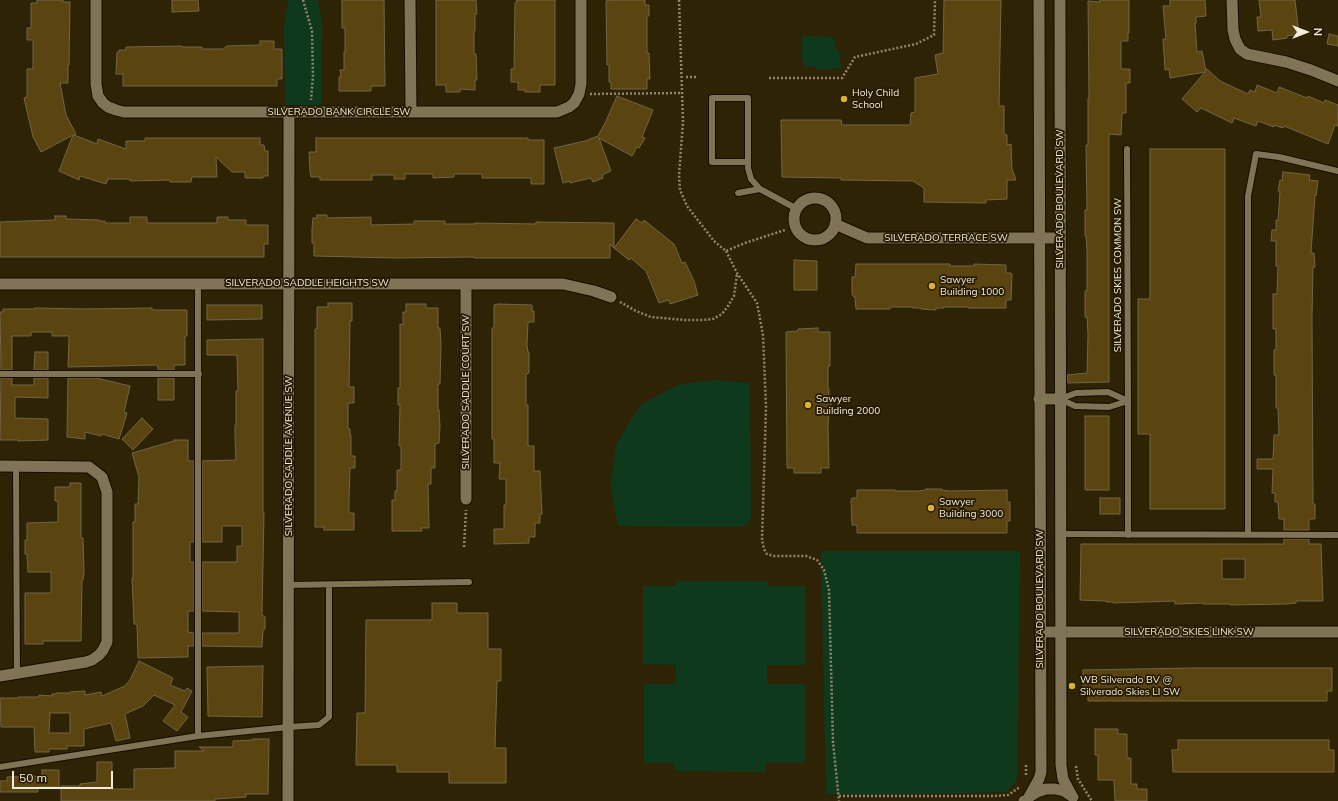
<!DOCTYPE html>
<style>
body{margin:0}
#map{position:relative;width:1338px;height:801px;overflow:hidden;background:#2f2306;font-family:Mulish,sans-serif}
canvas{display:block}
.north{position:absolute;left:1286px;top:12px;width:40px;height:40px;-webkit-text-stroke:3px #251900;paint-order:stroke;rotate:90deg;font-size:11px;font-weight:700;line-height:16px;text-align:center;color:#f4eddc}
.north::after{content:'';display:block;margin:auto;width:14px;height:18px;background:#f4eddc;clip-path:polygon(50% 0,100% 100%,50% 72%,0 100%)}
.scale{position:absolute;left:12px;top:771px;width:101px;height:18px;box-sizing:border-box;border:2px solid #f4eddc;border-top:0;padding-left:5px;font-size:12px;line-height:14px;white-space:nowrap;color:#f4eddc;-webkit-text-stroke:3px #251900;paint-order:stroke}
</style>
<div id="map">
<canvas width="1338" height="801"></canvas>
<div class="north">N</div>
<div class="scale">50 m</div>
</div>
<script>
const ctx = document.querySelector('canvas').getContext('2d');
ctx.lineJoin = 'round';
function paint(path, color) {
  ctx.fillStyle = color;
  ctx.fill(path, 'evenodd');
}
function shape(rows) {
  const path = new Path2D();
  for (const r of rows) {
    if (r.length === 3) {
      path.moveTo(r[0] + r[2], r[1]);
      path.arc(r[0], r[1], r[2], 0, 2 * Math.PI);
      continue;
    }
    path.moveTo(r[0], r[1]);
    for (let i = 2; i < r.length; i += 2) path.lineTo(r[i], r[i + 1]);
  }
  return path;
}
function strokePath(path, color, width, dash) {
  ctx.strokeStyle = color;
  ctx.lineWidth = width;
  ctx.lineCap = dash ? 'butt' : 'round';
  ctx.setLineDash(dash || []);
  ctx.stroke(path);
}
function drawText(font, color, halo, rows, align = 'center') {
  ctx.font = font + ' Mulish,sans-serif';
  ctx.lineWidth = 3.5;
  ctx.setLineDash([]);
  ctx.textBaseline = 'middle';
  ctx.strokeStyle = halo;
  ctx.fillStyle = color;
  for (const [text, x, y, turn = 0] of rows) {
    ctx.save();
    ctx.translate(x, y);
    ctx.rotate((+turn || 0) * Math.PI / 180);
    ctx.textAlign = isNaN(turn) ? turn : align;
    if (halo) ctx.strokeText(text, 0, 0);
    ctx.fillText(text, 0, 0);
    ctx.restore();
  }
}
paint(shape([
 [288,0,318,0,322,23,321,105,285,105,284,28],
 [802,36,832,37,835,41,837,51,841,54,839,62,841,64,841,68,818,70,813,66,805,67,802,60],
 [716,380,750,383,751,520,743,527,618,526,611,487,616,445,640,405,680,384],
 [821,551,1020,551,1017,780,1006,792,870,795,826,794],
 [676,581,768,581,768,586,805,586,805,665,767,665,767,684,805,684,805,763,766,763,766,772,675,771,674,763,644,763,644,684,675,684,676,665,643,664,643,586,676,586]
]), '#0f391d');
const building = shape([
 [37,0,63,0,63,2,70,2,69,65,68,65,68,83,60,83,66,115,76,134,74,135,97,144,98,139,126,149,126,141,145,141,145,138,260,138,260,145,264,145,265,151,268,151,268,176,263,176,263,178,245,178,245,172,232,172,216,157,217,177,192,177,191,182,170,182,170,180,130,181,130,179,108,179,106,184,80,176,79,180,59,171,73,135,41,152,33,137,24,98,27,97,27,69,33,69,33,40,27,40,27,28,31,28,31,3,37,3,37,0],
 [172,0,198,0,199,11,172,12,172,0],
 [342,0,384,0,385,86,371,86,371,91,339,91,339,77,341,77,340,70,344,70,344,52,345,52,345,28,342,28,342,0],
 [436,0,476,0,477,14,475,14,475,31,474,31,474,54,476,54,477,80,475,80,475,90,460,89,460,92,446,92,446,85,436,85,436,0],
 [517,0,555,0,555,85,540,85,540,92,525,92,525,90,518,90,518,82,511,82,511,69,514,69,515,3,516,3,517,0],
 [610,0,645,0,645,5,649,5,649,16,647,16,647,53,649,53,650,79,647,79,647,89,611,89,611,82,609,82,609,65,607,65,606,1,610,0],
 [944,0,1001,0,999,106,1004,106,1004,134,1007,135,1007,145,1011,144,1012,169,1016,180,1007,180,1007,199,986,200,986,203,924,202,924,188,913,181,841,180,841,178,782,177,781,120,841,120,842,125,910,125,911,113,915,112,915,78,938,74,935,55,943,53,944,0],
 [1100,0,1129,0,1129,33,1128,33,1128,41,1121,41,1121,69,1130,69,1130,83,1126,83,1126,113,1122,113,1121,135,1109,134,1109,382,1068,383,1067,375,1087,373,1088,334,1087,317,1085,317,1085,291,1087,291,1087,252,1086,236,1085,236,1085,210,1087,210,1086,145,1088,145,1088,98,1089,98,1088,1,1100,2,1100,0],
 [1170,0,1205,0,1206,16,1196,17,1196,23,1195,23,1197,52,1202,51,1206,71,1207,69,1220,81,1248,94,1250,90,1255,92,1257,85,1277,93,1279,87,1307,98,1308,96,1324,103,1325,100,1338,105,1338,126,1335,125,1328,144,1284,126,1283,128,1274,125,1274,127,1258,121,1256,126,1234,118,1232,123,1201,108,1197,112,1182,99,1205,72,1170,78,1169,69,1165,70,1163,39,1166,39,1163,6,1170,6,1170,0],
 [1259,0,1295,0,1299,34,1287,36,1287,38,1273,40,1272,30,1258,31,1257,17,1261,17,1259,0],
 [1329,34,1338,36,1338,46,1327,44,1329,34],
 [260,41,274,41,274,49,282,49,282,79,277,79,277,86,123,86,123,74,116,74,117,52,119,52,119,50,126,50,126,47,182,46,182,47,202,47,202,49,223,49,227,46,260,45,260,41],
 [617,96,653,110,642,137,645,138,639,148,637,147,632,156,599,138,611,171,602,175,603,178,593,182,591,178,570,183,570,181,563,183,554,148,585,141,598,136,606,121,617,96],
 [316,138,528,138,528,140,544,140,544,184,531,184,531,178,482,178,482,174,454,174,454,177,433,178,433,174,405,174,405,179,394,179,394,175,372,175,372,180,320,180,320,177,311,177,310,171,309,152,316,152,316,138],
 [1150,149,1225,149,1225,509,1150,509,1150,434,1138,434,1138,299,1150,299,1150,149],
 [1283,172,1310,175,1309,180,1318,181,1316,196,1315,195,1311,253,1314,253,1315,267,1313,267,1312,317,1313,504,1315,504,1315,519,1309,519,1309,530,1284,530,1284,519,1279,519,1278,502,1275,502,1275,493,1272,493,1273,469,1257,469,1257,459,1273,459,1274,435,1279,435,1278,408,1276,408,1276,375,1274,375,1274,350,1276,350,1276,329,1273,329,1273,294,1277,294,1278,266,1276,266,1276,241,1271,241,1272,230,1276,230,1276,220,1278,221,1280,191,1278,191,1280,180,1282,181,1283,172],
 [317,215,327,215,327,218,371,217,371,225,414,224,414,221,445,221,445,224,475,224,475,223,536,224,536,222,614,223,614,248,610,244,610,258,474,258,474,257,394,258,314,256,314,243,312,243,312,229,313,218,317,218,317,215],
 [55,216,66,216,66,219,99,220,99,221,105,221,105,223,130,223,130,217,147,217,147,223,217,223,217,217,228,217,228,220,246,220,246,225,268,225,268,244,264,244,264,257,0,257,0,222,55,220,55,216],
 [636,219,642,223,644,220,674,244,682,263,685,262,694,281,698,295,670,304,669,300,659,303,646,271,631,258,629,260,614,248,636,219],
 [794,260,817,261,817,290,794,290,794,260],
 [856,264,950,264,950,266,974,266,974,264,1006,265,1006,273,1011,273,1012,275,1011,300,1006,300,1006,308,968,308,968,307,944,307,944,308,936,308,936,310,921,309,921,308,913,308,913,307,890,307,890,309,856,309,855,297,853,296,852,294,852,277,855,277,856,264],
 [328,303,352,303,352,321,350,321,349,387,354,387,354,403,348,403,348,429,350,429,350,435,351,435,351,456,355,456,355,468,350,468,349,499,349,513,354,513,354,530,324,530,324,527,315,527,315,329,317,329,317,307,328,307,328,303],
 [406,304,426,304,426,308,438,308,438,328,440,328,441,343,440,384,438,384,438,410,439,410,440,426,439,443,435,444,435,468,431,468,431,484,428,484,429,528,421,528,422,531,392,531,392,500,395,500,395,491,397,491,397,470,401,470,401,446,399,446,400,405,398,405,398,388,400,388,400,324,403,325,403,312,406,312,406,304],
 [498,304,532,305,532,311,534,311,534,322,528,322,527,345,528,352,529,352,529,373,526,374,526,405,528,405,528,446,534,446,534,471,540,471,542,514,540,514,540,523,535,523,535,537,529,537,529,543,494,544,494,529,504,529,504,505,506,505,506,479,499,479,500,463,494,463,494,439,492,439,492,328,494,328,494,305,498,304],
 [207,305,262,305,262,319,207,320,207,305],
 [35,308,83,309,152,308,152,310,187,310,187,336,185,336,185,365,174,365,174,370,158,370,158,366,156,365,68,367,69,336,52,336,52,332,31,332,31,336,12,336,12,370,1,370,0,312,3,312,3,309,35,309,35,308],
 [818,328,818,332,830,332,830,366,828,366,828,389,829,389,829,398,831,398,831,412,829,412,828,426,829,468,821,468,821,473,794,473,794,468,787,468,786,332,798,331,798,329,818,328],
 [263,339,263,512,264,512,262,615,265,617,265,629,263,630,262,647,202,646,202,633,239,633,239,612,202,611,202,562,237,562,237,546,242,546,242,526,222,526,222,542,202,542,202,461,236,460,235,437,235,425,236,425,236,391,238,391,237,355,207,355,207,340,263,339],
 [35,352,48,352,48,370,34,370,35,352],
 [1,378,12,378,12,385,34,385,34,378,48,378,48,398,15,397,15,418,48,419,48,440,18,441,18,440,0,440,1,378],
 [68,378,96,378,130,386,124,412,127,413,119,439,102,434,101,436,85,432,85,439,67,437,68,378],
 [158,378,174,378,174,400,158,400,158,378],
 [1085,416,1109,416,1109,490,1085,490,1085,416],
 [142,418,153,429,133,450,122,439,142,418],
 [174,440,188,440,188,461,194,461,194,542,190,542,190,562,194,562,194,611,188,611,188,632,194,633,194,646,188,646,188,657,138,658,137,624,134,624,132,578,133,578,133,522,135,522,135,504,138,504,139,477,132,453,174,441,174,440],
 [70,483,81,483,81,538,83,538,84,572,83,580,82,580,81,641,43,641,43,644,25,644,25,593,51,593,51,572,28,572,27,554,25,554,25,540,27,540,27,523,58,522,58,501,55,501,55,487,70,487,70,483],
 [926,489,942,489,942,490,950,491,1007,490,1007,502,1010,502,1010,521,1007,521,1007,533,857,533,857,525,852,525,851,500,852,498,857,498,857,490,895,490,895,491,918,491,926,490,926,489],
 [1100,498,1120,498,1120,514,1100,514,1100,498],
 [1284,539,1309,539,1309,544,1321,544,1323,601,1296,601,1296,603,1286,604,1231,605,1228,604,1203,604,1203,603,1175,604,1175,601,1113,603,1113,602,1106,602,1106,601,1080,600,1081,544,1284,544,1284,539],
 [1222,559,1245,559,1245,579,1222,579,1222,559],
 [432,603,457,603,457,613,488,613,488,649,501,649,501,681,497,681,495,748,506,748,506,783,449,783,449,772,397,772,397,765,356,765,357,713,365,713,366,620,432,620,432,603],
 [139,661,173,678,170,685,185,691,187,688,192,691,181,712,188,717,177,731,163,721,175,705,154,695,143,706,125,714,130,738,116,741,111,723,84,729,84,746,67,746,67,749,49,749,49,752,35,752,34,727,1,727,0,698,18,698,18,697,39,697,39,695,52,696,52,694,56,694,56,693,70,693,70,692,85,691,85,695,101,692,102,696,125,686,130,680,139,661],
 [50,713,70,713,70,733,49,733,50,713],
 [263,666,262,717,208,716,207,667,263,666],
 [1192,668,1332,668,1332,691,1327,691,1327,701,1088,701,1088,691,1083,691,1083,670,1192,668],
 [1095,729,1118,729,1118,734,1127,734,1127,758,1131,758,1131,784,1137,784,1137,789,1147,789,1147,801,1115,801,1114,780,1098,780,1098,755,1095,755,1095,729],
 [253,739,269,739,268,794,246,794,246,797,215,799,215,801,61,801,61,786,80,786,80,784,97,782,97,762,112,762,112,789,134,789,134,769,175,768,175,751,204,751,199,747,233,747,233,741,253,740,253,739],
 [1178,740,1329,740,1329,750,1334,750,1334,772,1173,772,1172,750,1178,750,1178,740],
 [42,770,59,770,59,787,38,787,38,792,0,792,0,781,7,781,7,777,42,776,42,770]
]);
paint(building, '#5a4511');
strokePath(building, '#726547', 1);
const service = shape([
 [1127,149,1128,401,1128,535],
 [748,162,712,162,712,98,748,98,748,168,751,179,760,189,797,209],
 [738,193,760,189],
 [0,374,199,374],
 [1060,399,1076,393,1108,392,1128,401],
 [1060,399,1075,406,1109,407,1128,401],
 [16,466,17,673],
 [1061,534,1338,535],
 [1248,535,1248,196,1256,154,1279,157,1338,171],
 [289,585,469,582],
 [198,736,198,283],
 [0,767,198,736,289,727,319,725,329,717,329,585]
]);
const minor = shape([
 [96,0,96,84,98,96,103,103,108,107,116,110,124,112,557,112,569,107,574,103,579,94,581,84,581,0],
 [410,0,411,112],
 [1232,0,1233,30,1235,39,1240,49,1247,54,1286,62,1311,70,1338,81],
 [815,219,21],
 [835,224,867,238,1060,238],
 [0,284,563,284,594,291,611,297],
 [466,284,466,499],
 [0,466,89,467,102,477,107,492,107,642,103,650,99,655,92,660,86,662,0,676],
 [1040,632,1338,632],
 [288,801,289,112],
 [1024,801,1025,801]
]);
const tertiary = shape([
 [1060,0,1061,765,1063,779,1072,796],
 [1039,399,1060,399],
 [1029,797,1039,779,1041,772,1039,0],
 [1029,797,1037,792,1046,789,1055,789,1064,791,1073,797]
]);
strokePath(service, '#150c00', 8);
strokePath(minor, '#150c00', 13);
strokePath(tertiary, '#150c00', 13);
strokePath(shape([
 [303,0,312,31,313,76,311,100],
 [679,0,683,122,679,175,680,190,687,206,714,241,726,251,745,243,785,230],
 [686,77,696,77],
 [769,78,842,78,855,57,916,44,934,35,935,0],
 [590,94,681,93],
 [726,251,737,273,757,303,763,335,766,407,762,540,764,549,767,554,774,556,806,556,817,560,824,570,829,590,833,742,839,801],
 [620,302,636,311,651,317,685,320,703,320,713,319,722,314,728,306,734,296,737,274],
 [464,547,466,510],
 [1026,765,1026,776],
 [1076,766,1078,779,1092,801],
 [839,796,994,796,1008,795,1020,787]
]), '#90866f', 2.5, [2, 2]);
strokePath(service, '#817355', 6);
strokePath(minor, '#817355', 11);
strokePath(tertiary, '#817355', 11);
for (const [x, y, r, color] of [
 [844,99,4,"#ddb133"],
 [932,286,4,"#ddb133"],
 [808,405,4,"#ddb133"],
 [931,508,4,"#ddb133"],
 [1072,686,4,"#ddb133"]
]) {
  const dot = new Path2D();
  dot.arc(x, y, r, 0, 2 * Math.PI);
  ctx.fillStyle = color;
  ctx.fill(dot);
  strokePath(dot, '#251900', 1.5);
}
drawText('10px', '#f4eddc', '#251900', [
 ["Holy Child",852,93],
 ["School",852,105],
 ["Sawyer",940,280],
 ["Building 1000",940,292],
 ["Sawyer",816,399],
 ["Building 2000",816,411],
 ["Sawyer",939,502],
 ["Building 3000",939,514],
 ["WB Silverado BV @",1080,680],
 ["Silverado Skies LI SW",1080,692]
], 'left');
drawText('10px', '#f4eddc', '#251900', [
 ["SILVERADO BANK CIRCLE SW",339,112],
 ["SILVERADO BOULEVARD SW",1060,199,-90],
 ["SILVERADO TERRACE SW",946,238],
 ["SILVERADO SKIES COMMON SW",1118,275,-90],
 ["SILVERADO SADDLE HEIGHTS SW",307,283],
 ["SILVERADO SADDLE COURT SW",466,392,-90],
 ["SILVERADO SADDLE AVENUE SW",289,456,-90],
 ["SILVERADO BOULEVARD SW",1040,599,-90],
 ["SILVERADO SKIES LINK SW",1189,632]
]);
</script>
